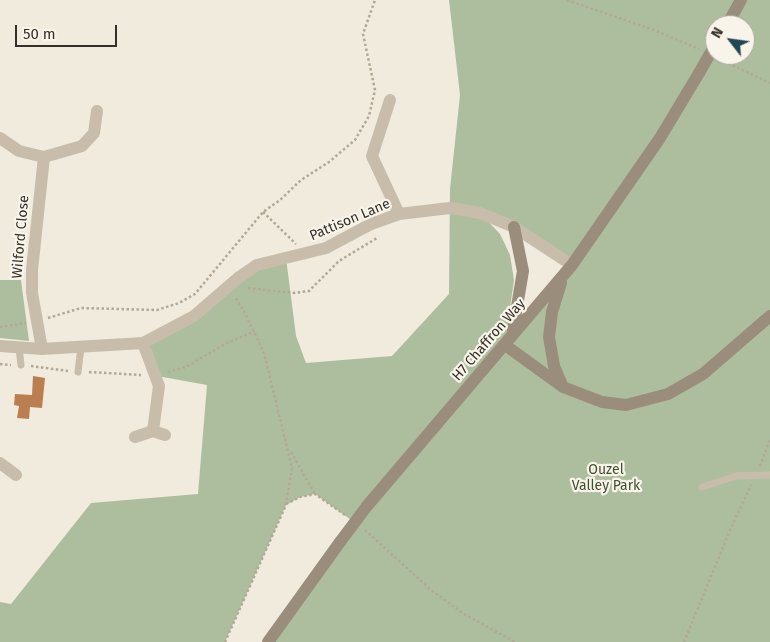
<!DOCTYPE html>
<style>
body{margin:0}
#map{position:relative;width:770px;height:642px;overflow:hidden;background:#f0ebdd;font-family:"Fira Sans",sans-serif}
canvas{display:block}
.north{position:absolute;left:705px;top:15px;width:50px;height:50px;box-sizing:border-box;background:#f8f4e9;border:1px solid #aaa59c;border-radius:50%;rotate:300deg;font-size:14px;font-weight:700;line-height:20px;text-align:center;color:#352f29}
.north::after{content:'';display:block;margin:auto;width:18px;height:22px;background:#234753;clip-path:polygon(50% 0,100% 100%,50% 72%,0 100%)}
.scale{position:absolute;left:15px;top:25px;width:102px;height:22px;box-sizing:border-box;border:2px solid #352f29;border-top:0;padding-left:6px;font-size:15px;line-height:18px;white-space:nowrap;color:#352f29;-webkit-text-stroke:4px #f8f4e9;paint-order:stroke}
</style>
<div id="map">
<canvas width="770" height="642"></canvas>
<div class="north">N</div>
<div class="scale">50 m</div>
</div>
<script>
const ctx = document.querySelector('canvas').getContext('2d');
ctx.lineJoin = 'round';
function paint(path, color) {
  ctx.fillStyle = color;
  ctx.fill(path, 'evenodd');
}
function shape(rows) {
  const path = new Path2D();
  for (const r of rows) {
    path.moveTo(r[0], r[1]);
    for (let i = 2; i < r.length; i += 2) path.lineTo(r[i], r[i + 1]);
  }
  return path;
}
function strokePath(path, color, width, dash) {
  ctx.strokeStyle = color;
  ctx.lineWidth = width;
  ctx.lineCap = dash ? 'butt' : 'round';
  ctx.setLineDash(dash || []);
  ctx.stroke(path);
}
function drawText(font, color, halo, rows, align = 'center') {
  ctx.font = font + ' "Fira Sans",sans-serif';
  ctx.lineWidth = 4.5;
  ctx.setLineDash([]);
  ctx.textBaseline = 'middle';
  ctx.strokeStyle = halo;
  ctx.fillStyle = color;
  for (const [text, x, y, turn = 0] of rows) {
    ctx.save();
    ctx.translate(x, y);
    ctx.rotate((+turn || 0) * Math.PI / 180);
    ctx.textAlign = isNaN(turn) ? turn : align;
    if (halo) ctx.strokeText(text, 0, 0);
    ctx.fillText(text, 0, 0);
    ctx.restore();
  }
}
paint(shape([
 [449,0,770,0,770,642,268,642,354,522,315,494,300,497,286,505,225,642,0,642,0,602,11,604,91,503,198,494,207,385,157,376,143,343,194,316,238,278,286,258,296,336,306,363,392,356,449,294,450,189,460,95],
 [715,25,745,25,745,55,715,55],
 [481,214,572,265,505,343,514,280,510,255,500,234],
 [0,280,21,280,29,341,0,338]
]), '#adbe9f');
paint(shape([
 [33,376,45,378,42,408,30,407,29,419,17,418,19,406,14,405,15,394,32,395]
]), '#ba7e51');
strokePath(shape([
 [567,0,654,30,699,49],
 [719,59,770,83],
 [263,212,296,244],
 [248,288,294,293,309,291,339,261,377,238],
 [48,318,81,308,157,310,179,303,195,294,263,212,280,200,301,180,329,162,355,140,369,116,375,90,363,34,375,0],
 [0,327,26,323],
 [0,364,11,365],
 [31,366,68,371],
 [89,372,141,375],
 [168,372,186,367,227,343,255,331],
 [291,452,315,494],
 [760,466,770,439],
 [286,504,300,497,315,494,345,515],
 [365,530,431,590,464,614,515,642],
 [225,642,286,505,292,468,264,353,245,313,235,297],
 [684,642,731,528,751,485]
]), '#b3a795', 2.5, [2.5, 2.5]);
strokePath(shape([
 [19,348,21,365],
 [78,372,81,347],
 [702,487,736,476,770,475]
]), '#c7bdaa', 7);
strokePath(shape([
 [390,100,372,156,399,214],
 [0,138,19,151,44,157,32,270,32,293,42,349],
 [44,157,82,146,94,133,97,111],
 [0,346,42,349,143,343,194,316,238,278,257,265,326,248,371,224,399,214,450,208,480,213,514,227,572,265],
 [153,431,165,435],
 [135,437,153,431,159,386,143,343],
 [0,463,16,475]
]), '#c7bdaa', 12);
strokePath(shape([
 [727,25,741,0],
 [561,283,552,312,549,337,554,366,563,387],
 [512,336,523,271,514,227],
 [505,345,563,387,602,402,626,405,668,394,703,374,770,316],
 [367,506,572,265,660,138,699,73],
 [268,642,340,542]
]), '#9a8d7c', 12);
strokePath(shape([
 [699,73,715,45],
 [340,542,367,506]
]), '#9a8d7c', 12);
drawText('14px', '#352f29', '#f8f4e9', [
 ["Pattison Lane",350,220,-23],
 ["Wilford Close",21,237,-85],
 ["H7 Chaffron Way",489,340,-49]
]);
drawText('14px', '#3e512f', '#f8f4e9', [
 ["Ouzel",606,470],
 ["Valley Park",606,486]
]);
</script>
